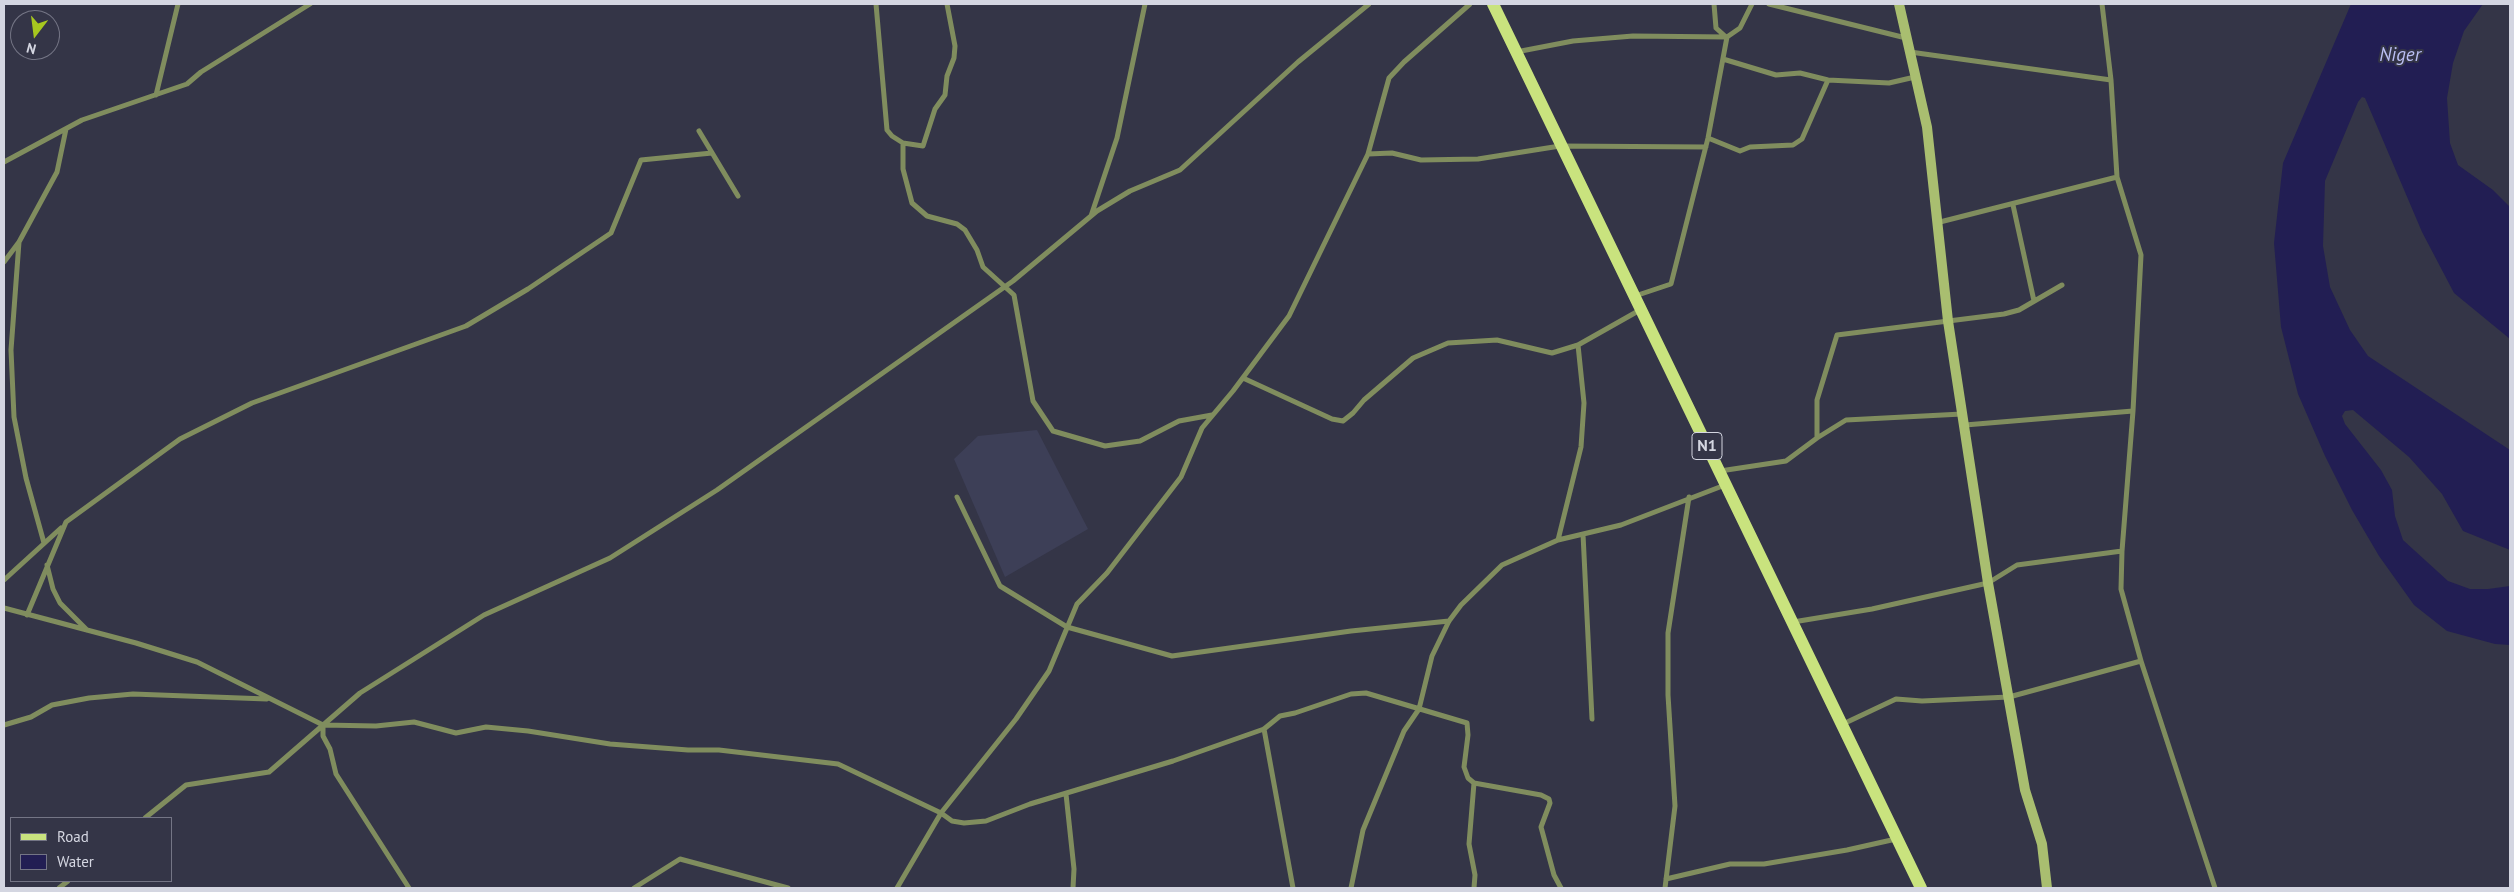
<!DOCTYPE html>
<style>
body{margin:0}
#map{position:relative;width:2514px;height:892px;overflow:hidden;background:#343547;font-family:"PT Sans",sans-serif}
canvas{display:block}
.frame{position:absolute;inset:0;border:5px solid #d4d6e1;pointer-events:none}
.legend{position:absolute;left:10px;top:817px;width:162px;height:65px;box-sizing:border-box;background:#343547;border:1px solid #747585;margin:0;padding:6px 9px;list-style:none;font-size:15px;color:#d4d6e1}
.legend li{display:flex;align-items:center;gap:10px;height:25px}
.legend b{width:25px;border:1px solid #747585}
.north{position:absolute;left:10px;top:10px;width:50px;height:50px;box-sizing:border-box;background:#343547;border:1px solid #747585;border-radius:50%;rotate:195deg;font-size:14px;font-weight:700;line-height:20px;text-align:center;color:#d4d6e1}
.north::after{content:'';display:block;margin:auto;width:18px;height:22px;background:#a7c81f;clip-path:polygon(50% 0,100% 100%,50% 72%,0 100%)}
</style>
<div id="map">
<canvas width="2514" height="892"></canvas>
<div class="frame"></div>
<ul class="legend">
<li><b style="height:6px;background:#c9e37e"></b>Road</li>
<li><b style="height:14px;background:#221e53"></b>Water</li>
</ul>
<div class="north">N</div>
</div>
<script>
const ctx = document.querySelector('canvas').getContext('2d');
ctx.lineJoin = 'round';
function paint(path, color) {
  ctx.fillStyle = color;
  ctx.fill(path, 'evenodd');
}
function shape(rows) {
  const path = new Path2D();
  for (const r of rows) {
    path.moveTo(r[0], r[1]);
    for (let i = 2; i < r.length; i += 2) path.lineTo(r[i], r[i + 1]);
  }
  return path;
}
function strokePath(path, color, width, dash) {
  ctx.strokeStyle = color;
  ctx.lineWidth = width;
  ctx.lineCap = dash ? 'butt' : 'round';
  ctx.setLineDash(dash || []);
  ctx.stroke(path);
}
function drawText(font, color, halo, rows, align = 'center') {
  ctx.font = font + ' "PT Sans",sans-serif';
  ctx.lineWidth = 4;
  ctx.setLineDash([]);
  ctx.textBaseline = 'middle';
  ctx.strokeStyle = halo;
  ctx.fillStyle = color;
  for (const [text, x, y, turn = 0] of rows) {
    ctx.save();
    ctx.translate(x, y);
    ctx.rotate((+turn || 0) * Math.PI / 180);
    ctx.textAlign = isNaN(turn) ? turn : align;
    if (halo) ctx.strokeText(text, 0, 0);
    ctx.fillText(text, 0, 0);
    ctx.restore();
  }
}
paint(shape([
 [1037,430,1088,529,1005,577,954,459,978,436]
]), '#3d3f57');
paint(shape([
 [2351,4,2483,4,2464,31,2453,63,2447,98,2450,143,2458,165,2493,190,2510,207,2510,339,2454,293,2422,232,2365,98,2362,97,2358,102,2325,181,2323,246,2330,287,2350,330,2368,356,2510,450,2510,550,2463,531,2442,494,2409,457,2353,410,2345,411,2342,416,2345,424,2381,470,2392,490,2395,516,2403,540,2448,581,2470,589,2488,589,2510,586,2510,645,2495,644,2447,631,2414,605,2379,556,2352,510,2325,456,2298,394,2281,327,2274,243,2283,163]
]), '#221e53');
strokePath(shape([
 [876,4,887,130,892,136,903,143,903,169,912,203,927,216,957,224,965,230,977,250,983,267,1014,295,1033,401,1053,431,1105,446,1140,441,1179,421,1212,415],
 [1714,4,1716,28,1726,37],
 [1769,4,1906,38],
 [1516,52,1573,41,1633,36,1727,37],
 [1910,52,2111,80],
 [1723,59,1776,75,1800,73,1828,80,1889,83,1915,77],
 [156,95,178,4],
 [699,131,738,196],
 [1708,138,1740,151,1750,147,1793,145,1802,139,1828,80],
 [903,143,923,146,935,109,945,95,947,76,954,58,955,46,947,4],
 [1368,154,1392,153,1421,160,1478,159,1560,146,1706,147],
 [4,162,82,120,187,84,201,72,310,4],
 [2013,205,2034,301],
 [1091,216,1117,138,1145,4],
 [1936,223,2117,177],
 [4,262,19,242],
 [1635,296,1671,284,1708,138,1727,37,1740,28,1752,4],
 [1243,378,1332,419,1343,421,1353,413,1364,400,1413,358,1448,343,1497,340,1552,353,1578,345],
 [1965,425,2133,411],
 [1817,438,1846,420,1962,414],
 [1720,471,1786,461,1817,438,1817,400,1837,335,2004,314,2019,310,2062,285],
 [957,497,1000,586,1067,627,1172,656,1351,631,1449,621],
 [1583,534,1592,719],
 [1558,540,1581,447,1584,403,1578,345,1640,310],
 [44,543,26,478,14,417,11,350,19,242,57,172,66,129],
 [2122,551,2121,589,2141,661,2215,888],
 [47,565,53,589,60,603,87,630],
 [4,580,61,528],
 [4,608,136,643,197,662,323,725,376,726,414,722,456,733,486,727,528,731,610,744,688,750,719,750,838,764,941,813,952,821,964,823,986,821,1030,804,1173,761,1264,729,1280,716,1295,713,1351,694,1366,693,1467,723,1468,735,1464,767,1468,778,1474,783,1541,795,1549,799,1550,803,1541,827,1554,875,1561,888],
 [27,615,66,522,180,439,252,403,466,326,528,289,611,233,641,160,712,153],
 [1793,622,1872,609,1988,583,2017,565,2122,551,2133,411,2141,255,2117,177,2111,80,2102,4],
 [1843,724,1896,699,1922,701,2009,697,2141,661],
 [4,725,31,717,52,705,89,698,133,694,267,699],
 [323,725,323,736,330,749,336,774,409,888],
 [1264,729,1293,888],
 [1474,783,1469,844,1475,875,1474,888],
 [1066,794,1074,869,1073,888],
 [145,818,186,785,269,772,360,693,484,615,610,558,717,490,1013,281,1097,211,1130,191,1180,170,1298,62,1369,4],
 [1666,879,1730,864,1764,864,1847,850,1896,839],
 [59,888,68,881],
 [634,888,680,859,788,888],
 [897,888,941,813,1016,719,1049,671,1077,604,1107,573,1181,477,1202,428,1233,391,1289,316,1368,154,1389,78,1404,62,1470,4],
 [1351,888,1363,830,1404,731,1419,709,1432,656,1449,621,1461,605,1502,565,1558,540,1621,525,1725,485],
 [1665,888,1675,806,1668,695,1668,633,1689,497]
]), '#808d5e', 5);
strokePath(shape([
 [1899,4,1927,127,1948,321,1988,583,2025,790,2042,844,2047,888]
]), '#a9be70', 10);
strokePath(shape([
 [1493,4,1921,888]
]), '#c9e37e', 12);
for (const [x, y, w] of [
 [1707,446,30]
]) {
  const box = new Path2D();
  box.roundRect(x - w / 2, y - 13.5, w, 27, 4);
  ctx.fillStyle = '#343547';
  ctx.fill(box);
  strokePath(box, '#d4d6e1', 1);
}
drawText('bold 16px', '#d4d6e1', null, [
 ["N1",1707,446]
]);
drawText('italic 19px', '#bbbff3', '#343547', [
 ["Niger",2400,56]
]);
</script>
